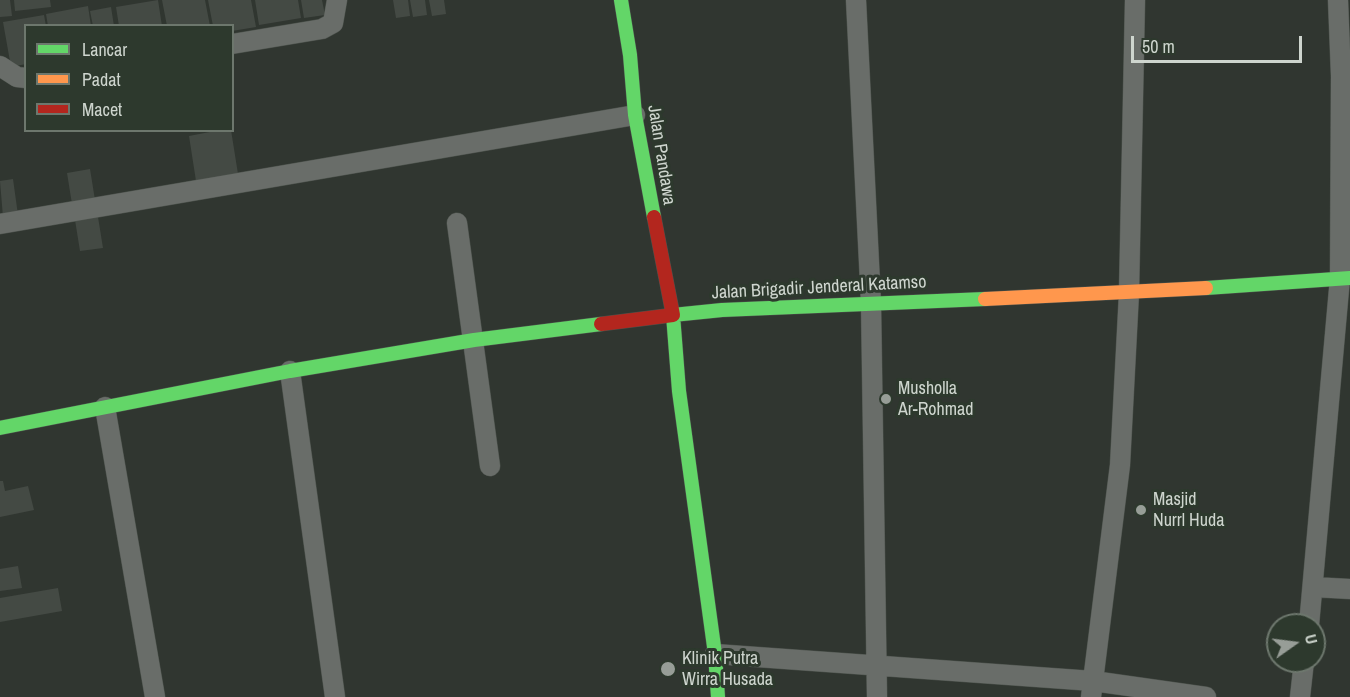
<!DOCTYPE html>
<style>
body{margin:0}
#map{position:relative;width:1350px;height:697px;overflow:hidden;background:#303630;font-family:"Archivo Narrow",sans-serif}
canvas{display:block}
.legend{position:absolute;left:24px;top:24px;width:210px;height:108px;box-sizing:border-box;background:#2d392d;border:2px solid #6d776d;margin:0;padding:8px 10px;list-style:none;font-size:18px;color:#ced5ce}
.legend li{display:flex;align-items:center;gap:12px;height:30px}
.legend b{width:30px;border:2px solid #6d776d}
.north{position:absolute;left:1266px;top:613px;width:60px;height:60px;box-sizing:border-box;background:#2d392d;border:2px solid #6d776d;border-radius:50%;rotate:76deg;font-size:16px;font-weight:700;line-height:24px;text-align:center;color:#ced5ce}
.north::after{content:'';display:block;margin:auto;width:21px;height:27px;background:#979d97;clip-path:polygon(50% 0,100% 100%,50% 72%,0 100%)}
.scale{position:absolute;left:1131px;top:36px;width:171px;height:27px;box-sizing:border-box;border:3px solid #ced5ce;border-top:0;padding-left:8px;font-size:18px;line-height:21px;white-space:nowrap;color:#ced5ce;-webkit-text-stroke:4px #2d392d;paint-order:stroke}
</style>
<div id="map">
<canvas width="1350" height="697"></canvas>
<ul class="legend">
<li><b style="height:8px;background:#63d668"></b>Lancar</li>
<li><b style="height:8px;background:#ff974d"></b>Padat</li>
<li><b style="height:8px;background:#b3261e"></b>Macet</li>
</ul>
<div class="north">U</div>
<div class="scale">50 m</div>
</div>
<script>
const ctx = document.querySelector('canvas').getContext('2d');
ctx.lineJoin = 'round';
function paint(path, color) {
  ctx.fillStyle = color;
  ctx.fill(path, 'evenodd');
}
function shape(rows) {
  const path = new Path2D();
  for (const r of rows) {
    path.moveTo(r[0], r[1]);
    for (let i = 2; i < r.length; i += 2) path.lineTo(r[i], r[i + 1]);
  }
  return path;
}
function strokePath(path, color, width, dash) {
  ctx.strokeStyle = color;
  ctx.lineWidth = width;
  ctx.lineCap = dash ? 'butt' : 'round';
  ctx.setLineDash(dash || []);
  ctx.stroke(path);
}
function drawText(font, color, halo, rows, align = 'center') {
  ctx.font = font + ' "Archivo Narrow",sans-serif';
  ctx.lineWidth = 6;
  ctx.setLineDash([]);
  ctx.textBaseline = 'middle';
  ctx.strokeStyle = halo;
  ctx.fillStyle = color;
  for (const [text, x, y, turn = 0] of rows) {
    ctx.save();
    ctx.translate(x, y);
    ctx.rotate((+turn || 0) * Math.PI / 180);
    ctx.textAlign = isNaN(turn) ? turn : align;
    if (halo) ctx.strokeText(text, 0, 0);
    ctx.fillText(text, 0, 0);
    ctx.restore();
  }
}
paint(shape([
 [0,0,10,0,12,16,0,17],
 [14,0,50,0,51,7,15,11],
 [158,0,162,26,119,26,116,7],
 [162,0,205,0,210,26,167,26],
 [208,0,251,0,256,27,232,31,232,26,213,26],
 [255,0,298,0,301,18,259,25],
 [301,0,322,0,325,15,304,18],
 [393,0,408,0,410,16,396,18],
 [410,0,425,0,427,15,413,17],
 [429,0,444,0,446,14,432,16],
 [88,6,91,26,48,26,46,14],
 [111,7,114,26,93,26,90,11],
 [44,15,46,26,26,26,26,64,11,67,3,22],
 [220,130,231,130,238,174,196,181,189,136],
 [90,169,95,200,72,204,67,173],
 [13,179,18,215,3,217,0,181],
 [98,217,103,248,80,251,75,220],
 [0,481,3,481,5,491,28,486,34,510,0,517],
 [18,566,22,588,0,591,0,569],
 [58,588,62,611,0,622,0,598]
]), '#444a44');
const street = shape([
 [856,0,871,303,877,697],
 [232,44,322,29,333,23,337,0],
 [0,66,17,77,26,78],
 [457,223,490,466],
 [0,224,635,115],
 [290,371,335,697],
 [105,407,155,697],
 [1313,587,1350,589],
 [1309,625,1340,278,1341,76,1338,0],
 [715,654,1093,681,1206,697],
 [1091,697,1120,465,1129,293,1135,0],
 [1300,697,1304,661]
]);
const fast = shape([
 [621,0,630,55,635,115,654,217],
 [1206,288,1350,278],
 [0,428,290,371,474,340,601,324],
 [718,697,715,654,679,391,673,315,722,310,985,299]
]);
const slow = shape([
 [985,299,1206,288]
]);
const jam = shape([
 [601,324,673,315,654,217]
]);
strokePath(street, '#4c524c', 21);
strokePath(fast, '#4c524c', 15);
strokePath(slow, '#4c524c', 15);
strokePath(jam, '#4c524c', 15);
strokePath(street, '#696d69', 20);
strokePath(fast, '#63d668', 14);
strokePath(slow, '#ff974d', 14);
strokePath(jam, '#b3261e', 14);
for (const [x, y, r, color] of [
 [886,399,6,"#979d97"],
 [1141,510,6,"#979d97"],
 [668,669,8,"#979d97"]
]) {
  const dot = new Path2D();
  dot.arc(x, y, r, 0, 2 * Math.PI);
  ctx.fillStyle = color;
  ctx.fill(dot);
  strokePath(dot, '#2d392d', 2);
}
drawText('18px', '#ced5ce', '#2d392d', [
 ["Jalan Pandawa",661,155,81],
 ["Jalan Brigadir Jenderal Katamso",819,288,-3]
]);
drawText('18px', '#ced5ce', '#2d392d', [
 ["Musholla",898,389],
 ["Ar-Rohmad",898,410],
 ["Masjid",1153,500],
 ["Nurrl Huda",1153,521],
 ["Klinik Putra",682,659],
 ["Wirra Husada",682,680]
], 'left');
</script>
